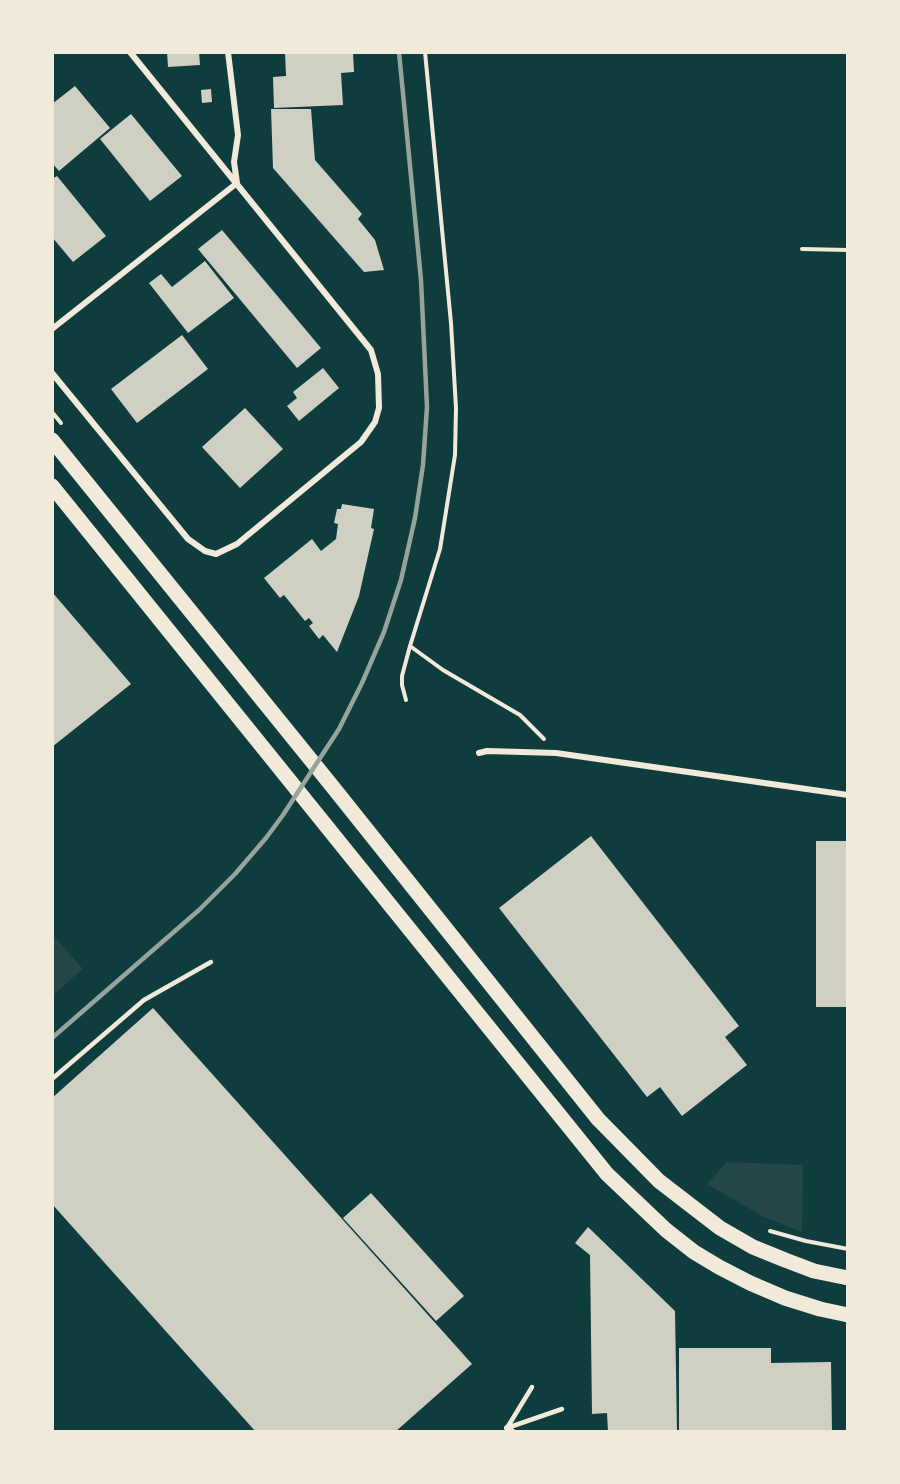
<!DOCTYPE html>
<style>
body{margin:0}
#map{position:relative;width:900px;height:1484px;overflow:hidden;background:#0f3d3e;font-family:Quicksand,sans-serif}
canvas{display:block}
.frame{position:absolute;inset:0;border:54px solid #f1e9da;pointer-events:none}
</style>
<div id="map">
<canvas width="900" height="1484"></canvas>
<div class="frame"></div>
</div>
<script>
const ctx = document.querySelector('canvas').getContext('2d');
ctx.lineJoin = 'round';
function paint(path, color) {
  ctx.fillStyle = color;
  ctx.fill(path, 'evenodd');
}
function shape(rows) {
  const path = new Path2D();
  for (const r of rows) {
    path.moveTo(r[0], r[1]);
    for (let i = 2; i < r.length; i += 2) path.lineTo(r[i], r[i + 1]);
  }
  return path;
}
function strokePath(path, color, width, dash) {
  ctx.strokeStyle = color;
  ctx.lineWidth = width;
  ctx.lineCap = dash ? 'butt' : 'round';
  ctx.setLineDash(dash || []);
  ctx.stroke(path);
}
paint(shape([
 [52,934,83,969,53,995,52,995],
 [727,1162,803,1165,802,1232,762,1216,707,1184]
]), '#244646');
paint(shape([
 [167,52,199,52,200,65,168,67],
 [285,52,353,52,354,72,341,73,343,105,274,108,273,77,286,76],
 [75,86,110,128,59,171,52,163,52,104],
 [211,89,212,102,202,103,201,90],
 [271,109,311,109,315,160,362,214,358,219,375,240,384,270,364,272,273,168],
 [131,114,182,176,150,201,100,139],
 [57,176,106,236,73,262,52,237,52,179],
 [222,230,321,348,297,368,198,249],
 [205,261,234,298,188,333,149,283,161,274,172,287],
 [182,335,208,369,137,423,111,389],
 [323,368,339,388,299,421,287,406,297,398,293,392],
 [245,408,283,449,240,488,202,447],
 [342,504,374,509,371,528,374,529,359,596,337,652,323,635,319,639,309,626,313,623,309,618,305,621,284,595,280,598,264,578,312,539,321,551,336,539,338,524,334,523,337,509,341,509],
 [52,592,131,684,52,747],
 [591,836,739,1026,725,1037,747,1065,682,1116,660,1087,647,1097,499,908],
 [816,841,848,841,848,1007,816,1007],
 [153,1008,472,1364,395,1432,256,1432,52,1204,52,1098],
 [371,1193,464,1296,436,1321,343,1218],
 [588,1227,675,1311,677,1432,608,1432,607,1413,592,1414,590,1255,575,1243],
 [679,1348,771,1348,771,1363,831,1362,832,1432,679,1432]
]), '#cfcfc3');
strokePath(shape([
 [425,52,451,323,456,408,455,455,440,549,410,646,443,670,520,715,544,739],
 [802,249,848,250],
 [52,412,61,423],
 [406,700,402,685,402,676,410,646],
 [770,1231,806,1241,848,1249]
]), '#f1e9da', 4);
strokePath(shape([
 [52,1079,144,1000,211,962],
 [532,1387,507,1428,562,1409]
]), '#f1e9da', 4.5);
strokePath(shape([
 [52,329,237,183,234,162,238,135,228,52],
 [52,373,188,539,205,551,216,554,237,544,361,442,375,422,379,408,378,374,371,350,130,52],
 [479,753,487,751,556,753,848,795],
 [507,1428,513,1432]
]), '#f1e9da', 6);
strokePath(shape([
 [52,440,332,786,598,1119,659,1181,720,1228,753,1247,785,1260,814,1271,848,1278],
 [52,486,607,1174,666,1230,694,1252,719,1267,750,1283,785,1298,820,1309,848,1315]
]), '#f1e9da', 15);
strokePath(shape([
 [52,1038,199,910,235,874,266,838,283,815,339,729,362,683,384,632,401,580,415,518,423,465,427,407,421,280,399,52]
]), '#97a49c', 4.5);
</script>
